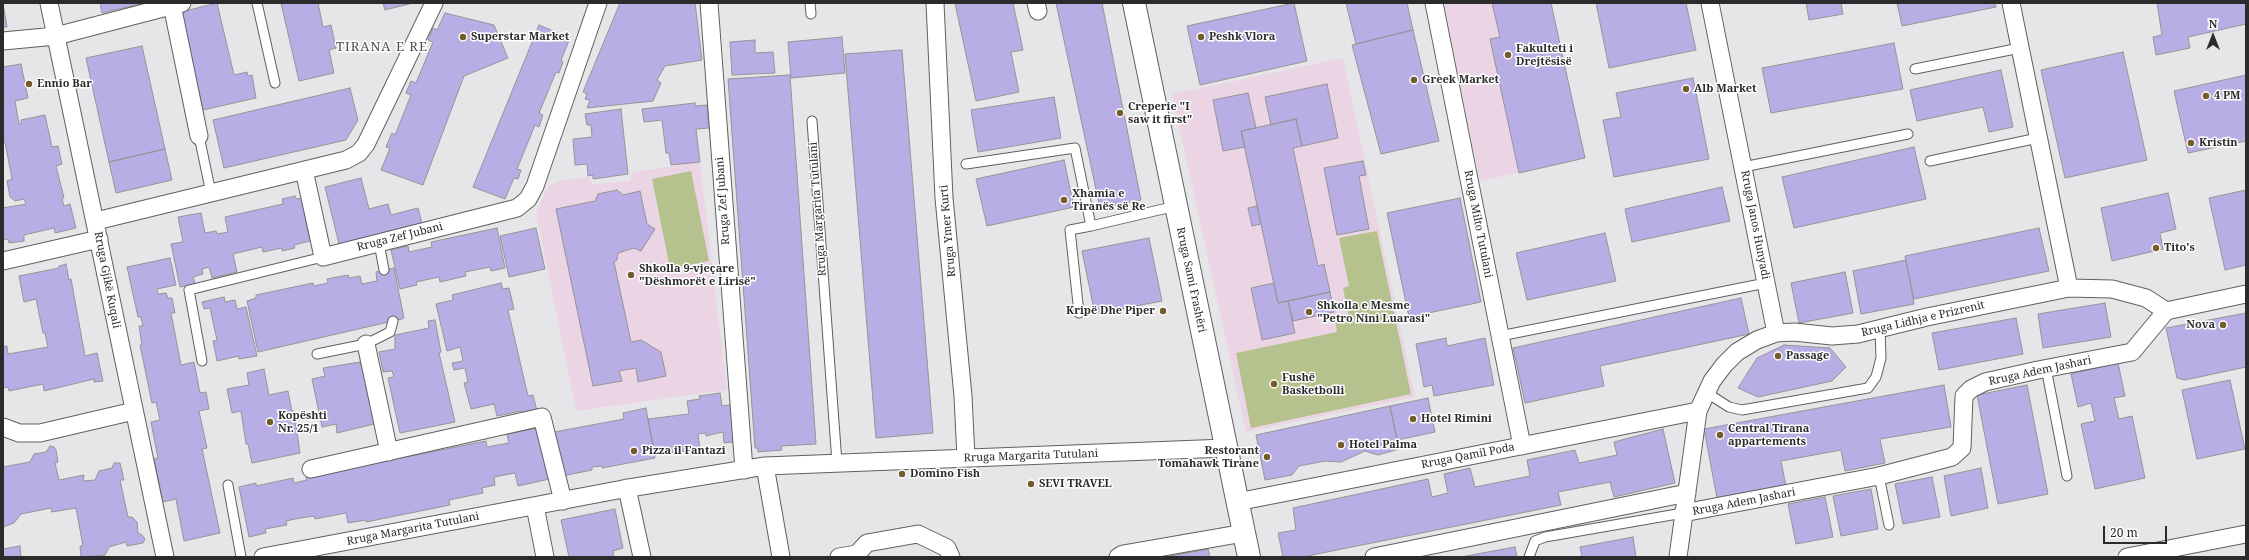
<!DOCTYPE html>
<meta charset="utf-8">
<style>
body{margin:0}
#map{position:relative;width:2249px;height:560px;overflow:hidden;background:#e6e6e8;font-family:"Noto Serif",serif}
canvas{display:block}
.frame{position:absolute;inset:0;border:4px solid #2b2b2c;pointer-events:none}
.north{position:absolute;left:2193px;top:16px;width:40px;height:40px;-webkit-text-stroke:3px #fff;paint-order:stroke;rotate:0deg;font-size:11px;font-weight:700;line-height:16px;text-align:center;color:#2b2b2c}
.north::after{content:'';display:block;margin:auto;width:14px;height:18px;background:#2b2b2c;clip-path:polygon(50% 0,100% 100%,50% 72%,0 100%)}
.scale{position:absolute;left:2103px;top:526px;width:64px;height:18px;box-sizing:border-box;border:2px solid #2b2b2c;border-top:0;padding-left:5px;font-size:12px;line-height:14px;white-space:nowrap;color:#2b2b2c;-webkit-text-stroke:3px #fff;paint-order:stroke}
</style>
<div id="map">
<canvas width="2249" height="560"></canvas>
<div class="frame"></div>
<div class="north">N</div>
<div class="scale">20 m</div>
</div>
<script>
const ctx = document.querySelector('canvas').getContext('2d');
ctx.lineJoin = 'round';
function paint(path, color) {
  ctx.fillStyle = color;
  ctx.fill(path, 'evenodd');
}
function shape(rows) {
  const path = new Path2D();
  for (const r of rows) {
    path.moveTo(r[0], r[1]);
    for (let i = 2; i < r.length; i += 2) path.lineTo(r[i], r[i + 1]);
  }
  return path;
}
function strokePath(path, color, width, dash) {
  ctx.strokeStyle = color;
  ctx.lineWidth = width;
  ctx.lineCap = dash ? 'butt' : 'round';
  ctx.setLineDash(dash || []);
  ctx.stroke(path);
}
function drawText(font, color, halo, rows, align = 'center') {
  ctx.font = font + ' "Noto Serif",serif';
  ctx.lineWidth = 3;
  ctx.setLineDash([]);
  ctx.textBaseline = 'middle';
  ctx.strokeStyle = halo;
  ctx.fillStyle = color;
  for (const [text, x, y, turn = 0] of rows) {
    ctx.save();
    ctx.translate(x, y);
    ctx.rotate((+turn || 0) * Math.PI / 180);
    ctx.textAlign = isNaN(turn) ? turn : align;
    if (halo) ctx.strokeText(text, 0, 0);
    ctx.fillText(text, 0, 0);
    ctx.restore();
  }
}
paint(shape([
 [1443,3,1551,3,1585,158,1480,181],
 [1343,58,1415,397,1246,432,1172,94],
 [700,162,727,390,576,411,536,213,545,193,551,184,559,181,588,177,593,184,630,181,632,172]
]), '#ebd5e4');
paint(shape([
 [691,171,709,261,670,269,652,179],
 [1377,231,1411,394,1251,428,1236,353,1337,332,1335,320,1349,317,1343,288,1349,286,1339,238]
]), '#b5c28e');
const building = shape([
 [3,3,7,27,3,27,3,3],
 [100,3,145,3,102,13,100,3],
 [217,3,234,75,247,72,248,76,252,75,256,98,203,110,181,12,217,3],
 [281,3,318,3,323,27,331,25,336,48,329,50,334,73,299,81,281,3],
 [383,3,413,3,385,10,383,3],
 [620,3,695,3,702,60,665,66,657,80,661,83,653,101,587,108,590,100,585,99,587,94,583,92,620,3],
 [955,3,1013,3,1023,50,1011,52,1019,92,976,101,955,3],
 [1056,3,1102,3,1141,200,1100,208,1056,3],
 [1294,3,1307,61,1200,85,1187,26,1294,3],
 [1346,3,1407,3,1413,30,1356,44,1346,3],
 [1492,3,1551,3,1585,158,1519,173,1490,39,1500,37,1492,3],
 [1596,3,1686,3,1696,50,1609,68,1596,3],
 [1806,3,1841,3,1843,14,1809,20,1806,3],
 [1897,3,1995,3,1996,7,1902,26,1897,3],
 [2157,3,2246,3,2246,24,2188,37,2190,48,2156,55,2153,37,2162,35,2157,3],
 [445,13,494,25,508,58,464,76,423,185,381,170,390,148,386,147,392,133,395,135,411,95,406,93,411,81,416,83,433,42,428,40,433,28,437,30,445,13],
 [539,25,570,38,561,60,563,62,559,73,556,72,539,113,543,115,539,127,535,125,517,169,521,170,518,179,514,178,505,199,473,187,539,25],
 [1413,30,1439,141,1381,154,1352,45,1413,30],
 [842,37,845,73,791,78,788,42,842,37],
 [755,40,755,53,773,52,775,73,732,75,730,42,755,40],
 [1894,43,1903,89,1771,113,1762,68,1894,43],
 [142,46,165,149,109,162,86,58,142,46],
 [902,50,933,433,876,438,845,54,902,50],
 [2123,52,2147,160,2065,178,2041,70,2123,52],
 [21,64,28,98,15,101,19,124,21,124,21,120,45,115,52,147,58,146,62,164,56,166,64,198,62,199,64,206,70,204,76,228,55,233,54,228,24,235,24,241,9,243,8,239,3,240,3,208,26,204,24,199,15,201,10,197,7,181,12,179,5,142,3,142,3,67,21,64],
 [2001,70,2013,127,1989,132,1983,107,1917,121,1910,90,2001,70],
 [790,75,816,444,781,446,782,450,758,452,758,448,755,448,728,79,790,75],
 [2246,75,2246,141,2188,153,2174,91,2246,75],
 [1693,78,1709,159,1614,177,1603,120,1621,117,1616,93,1693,78],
 [1327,84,1338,138,1302,146,1296,119,1271,125,1265,97,1327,84],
 [350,88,358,120,346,140,224,168,213,120,350,88],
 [1248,93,1256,128,1241,131,1245,147,1223,151,1213,100,1248,93],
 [1054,97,1061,138,978,152,971,110,1054,97],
 [695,103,695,106,707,105,709,128,696,129,700,162,671,165,669,153,666,153,662,120,644,122,642,109,695,103],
 [621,109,628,174,593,179,593,175,588,176,587,164,575,165,573,139,592,137,591,125,587,125,585,114,621,109],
 [1296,119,1302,146,1293,148,1318,266,1324,264,1330,292,1278,303,1241,131,1296,119],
 [1914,147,1926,199,1794,228,1782,177,1914,147],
 [165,149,172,180,116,193,109,162,165,149],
 [1064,160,1074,207,987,226,976,179,1064,160],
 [1363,161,1366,175,1359,176,1369,229,1337,235,1324,168,1363,161],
 [361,178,369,209,388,204,391,215,418,208,422,223,339,244,325,187,361,178],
 [1722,187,1730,221,1632,242,1625,209,1722,187],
 [617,190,623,195,640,191,647,224,655,229,641,251,634,248,618,253,617,260,614,262,631,342,641,340,661,352,666,376,638,382,636,368,619,371,622,381,593,386,556,209,595,201,598,194,617,190],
 [2246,190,2246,265,2225,270,2209,198,2246,190],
 [2168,193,2176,229,2160,233,2163,249,2112,261,2101,208,2168,193],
 [295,196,296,199,302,198,310,241,294,245,295,248,282,251,282,248,263,252,262,247,233,254,237,272,212,278,209,267,202,269,203,274,193,277,195,284,180,287,171,244,183,242,178,217,201,213,205,233,216,231,217,234,228,232,225,217,283,204,282,199,295,196],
 [1460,198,1481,302,1409,317,1387,213,1460,198],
 [1257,206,1261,224,1252,226,1248,208,1257,206],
 [497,228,505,268,491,271,490,267,465,272,466,276,440,282,439,277,416,282,417,285,400,289,391,250,408,246,409,252,432,247,431,242,497,228],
 [536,228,545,269,509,277,500,236,536,228],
 [2039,228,2049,271,1914,299,1905,256,2039,228],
 [1605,233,1616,281,1527,300,1516,253,1605,233],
 [1149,238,1162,301,1095,314,1082,251,1149,238],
 [170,258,176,285,157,289,158,294,166,293,168,298,172,298,175,313,171,313,181,365,194,362,200,393,206,392,209,409,199,411,207,448,202,449,220,533,184,541,176,499,163,502,154,459,158,458,151,422,160,420,156,402,152,403,140,345,142,345,139,326,143,326,141,317,138,317,127,267,170,258],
 [1906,260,1914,304,1861,314,1853,271,1906,260],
 [66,264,69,280,71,279,85,356,97,353,103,381,94,382,94,379,44,391,43,384,9,391,8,387,3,388,3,347,7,346,8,354,48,347,45,333,43,333,36,299,24,302,19,276,59,268,59,266,66,264],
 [394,268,404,318,402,319,258,352,247,301,256,298,256,295,313,283,314,286,328,283,327,279,348,275,349,278,360,276,362,284,377,281,376,272,394,268],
 [1845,272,1853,313,1799,323,1791,283,1845,272],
 [501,283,503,289,509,288,514,309,508,310,528,396,533,395,537,411,522,414,521,411,497,416,494,404,471,409,464,383,468,382,465,368,454,370,452,363,463,361,460,347,447,351,436,304,453,300,452,295,501,283],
 [1274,283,1278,303,1288,301,1295,333,1262,340,1251,288,1274,283],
 [1330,292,1334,312,1293,321,1288,301,1330,292],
 [224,297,225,302,235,300,237,309,246,307,257,356,239,359,239,356,217,361,213,341,217,340,210,308,204,309,202,302,224,297],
 [1741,298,1749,334,1600,366,1604,386,1525,403,1513,348,1741,298],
 [2105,303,2111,337,2043,348,2038,314,2105,303],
 [2246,313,2246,367,2185,380,2177,378,2166,328,2246,313],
 [2016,318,2023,354,1939,370,1932,333,2016,318],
 [435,320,441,352,439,353,455,422,400,433,388,378,394,377,392,371,383,372,379,352,395,349,395,335,429,328,428,321,435,320],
 [1446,338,1447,346,1485,338,1494,385,1434,396,1432,385,1424,387,1416,344,1446,338],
 [1784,345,1830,348,1846,367,1832,381,1758,397,1738,388,1757,358,1784,345],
 [360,362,361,366,366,365,374,424,337,433,336,424,322,427,312,379,325,376,323,368,360,362],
 [2118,363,2125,396,2114,398,2119,419,2132,416,2145,478,2095,489,2081,424,2095,421,2091,403,2078,407,2071,374,2118,363],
 [264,369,269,395,288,391,292,411,294,411,300,453,252,463,248,444,246,444,241,411,232,413,227,389,249,385,247,373,264,369],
 [2230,380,2245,449,2197,459,2182,390,2230,380],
 [1944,385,1951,427,1880,439,1885,463,1845,471,1841,450,1781,461,1786,486,1717,498,1704,429,1944,385],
 [2027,385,2048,494,1998,504,1977,395,2027,385],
 [720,393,722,406,730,405,733,425,741,441,724,443,723,432,706,436,706,433,698,434,700,449,655,455,648,419,689,414,687,401,700,399,699,396,720,393],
 [1428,398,1435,432,1397,440,1390,406,1428,398],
 [1390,406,1399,449,1378,455,1365,451,1341,462,1325,461,1299,466,1292,475,1265,480,1256,435,1390,406],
 [646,408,655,458,602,468,602,466,592,467,592,470,562,476,554,432,624,419,623,413,646,408],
 [543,427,554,478,518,486,515,473,494,477,495,485,482,488,483,493,449,500,450,505,366,522,366,520,348,523,346,513,315,519,314,516,295,519,286,521,287,525,265,529,266,533,249,537,239,487,256,483,256,486,293,478,294,483,307,480,306,477,486,441,487,447,509,443,507,434,543,427],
 [1663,429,1675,483,1614,497,1610,482,1558,492,1561,505,1302,557,1283,557,1278,533,1296,530,1293,508,1428,479,1432,497,1448,493,1444,474,1470,468,1475,487,1530,476,1527,460,1575,450,1579,463,1617,455,1614,442,1663,429],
 [50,446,54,447,56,450,58,462,55,463,59,480,84,475,83,481,95,480,99,471,112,468,114,463,120,463,124,480,120,480,128,517,132,517,137,522,138,533,142,535,145,539,143,543,127,546,126,542,109,547,105,555,81,557,80,546,83,546,76,508,52,512,51,508,21,514,14,523,3,527,3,467,30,462,34,454,46,452,50,446],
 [1981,468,1988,508,1951,516,1944,476,1981,468],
 [1932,477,1940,517,1903,524,1895,484,1932,477],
 [1871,489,1878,529,1841,536,1833,496,1871,489],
 [1825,497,1833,537,1796,544,1788,504,1825,497],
 [615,509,623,548,613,551,614,557,569,557,561,520,615,509],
 [1633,537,1636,557,1582,557,1580,547,1633,537],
 [20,546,21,557,3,557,3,549,20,546],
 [1515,547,1517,557,1461,557,1515,547],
 [1208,549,1210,557,1165,557,1208,549]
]);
paint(building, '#b8ade4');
strokePath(building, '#959596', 1);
const lane = shape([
 [257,3,275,83],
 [810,3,811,14],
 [1915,69,2020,48],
 [812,121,837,463],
 [199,136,211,193],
 [1930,161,2038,138],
 [966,164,1075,148,1091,226,1176,206],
 [1743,167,1908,134],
 [379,243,384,270],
 [1079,313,1070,230,1091,226],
 [1500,336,1766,283],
 [317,354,366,344,390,332,393,321],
 [202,361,189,290,323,257],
 [2046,368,2067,476],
 [1707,393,1729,407,1742,410,1868,388,1876,377,1881,358,1880,329],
 [1879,476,1889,525],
 [228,485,241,557],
 [1529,557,1535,541,1545,537,1683,513]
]);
const street = shape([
 [49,3,165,557],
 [709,3,744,470],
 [935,3,944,198,963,396,966,458],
 [1036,3,1038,11],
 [1434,3,1522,446],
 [1710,3,1776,333],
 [2011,3,2069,288],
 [172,5,199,136],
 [3,41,56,36,182,3],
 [304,170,323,257,517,208,528,199,535,186,598,3],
 [96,221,346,160,359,153,366,144,434,3],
 [3,261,99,239],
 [366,344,389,452],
 [3,427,19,433,40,433,134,411],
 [765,466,781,557],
 [311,469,542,417,563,501],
 [627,488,642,557],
 [1237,502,1698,411],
 [535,506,545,557],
 [1683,513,1879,476,1952,457,1962,448,1964,396,1971,389,1985,382,2038,370,2132,352,2166,311,2246,294],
 [263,557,623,489,765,466,1226,448],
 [839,557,857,554,867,543,918,534,947,548,951,557],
 [1118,557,1123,554,1244,533],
 [1374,557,1687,493],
 [1678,557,1698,411,1712,381,1724,365,1737,352,1757,340,1776,333,1794,332,1832,336,1858,334,1927,317,2069,288,2112,289,2146,298,2166,311],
 [2127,557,2246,534]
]);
const secondary = shape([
 [1134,3,1249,557]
]);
strokePath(lane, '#606061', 11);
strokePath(street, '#606061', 19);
strokePath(secondary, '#606061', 24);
strokePath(lane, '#fff', 9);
strokePath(street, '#fff', 17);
strokePath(secondary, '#fff', 22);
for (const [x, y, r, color] of [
 [463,37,4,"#745d2d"],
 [1201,37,4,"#745d2d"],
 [1508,55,4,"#745d2d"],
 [1414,80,4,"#745d2d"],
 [29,84,4,"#745d2d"],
 [1686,89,4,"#745d2d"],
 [2206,96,4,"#745d2d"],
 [1120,113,4,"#745d2d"],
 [2191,143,4,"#745d2d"],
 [1064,200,4,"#745d2d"],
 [2156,248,4,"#745d2d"],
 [631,275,4,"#745d2d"],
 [1163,311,4,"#745d2d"],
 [1309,312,4,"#745d2d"],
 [2223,325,4,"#745d2d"],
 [1778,356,4,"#745d2d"],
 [1274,384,4,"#745d2d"],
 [1413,419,4,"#745d2d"],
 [270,422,4,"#745d2d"],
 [1720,435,4,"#745d2d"],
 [1341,445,4,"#745d2d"],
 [634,451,4,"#745d2d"],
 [1267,457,4,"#745d2d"],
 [902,474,4,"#745d2d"],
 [1031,484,4,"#745d2d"]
]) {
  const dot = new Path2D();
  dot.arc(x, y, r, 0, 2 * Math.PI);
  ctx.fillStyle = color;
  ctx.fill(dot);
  strokePath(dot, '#fff', 1.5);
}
drawText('bold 11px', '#2b2b2c', '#fff', [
 ["Superstar Market",471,37],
 ["Peshk Vlora",1209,37],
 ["Fakulteti i",1516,49],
 ["Drejtësisë",1516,62],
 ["Greek Market",1422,80],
 ["Ennio Bar",37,84],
 ["Alb Market",1694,89],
 ["4 PM",2214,96],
 ["Creperie \"I",1128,107],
 ["saw it first\"",1128,120],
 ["Kristin",2199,143],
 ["Xhamia e",1072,194],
 ["Tiranës së Re",1072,207],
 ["Tito's",2164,248],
 ["Shkolla 9-vjeçare",639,269],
 ["\"Dëshmorët e Lirisë\"",639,282],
 ["Shkolla e Mesme",1317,306],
 ["\"Petro Nini Luarasi\"",1317,319],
 ["Kripë Dhe Piper",1155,311,"right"],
 ["Nova",2215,325,"right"],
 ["Passage",1786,356],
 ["Fushë",1282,378],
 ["Basketbolli",1282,391],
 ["Kopështi",278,416],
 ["Nr. 25/1",278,429],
 ["Hotel Rimini",1421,419],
 ["Central Tirana",1728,429],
 ["appartements",1728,442],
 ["Hotel Palma",1349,445],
 ["Pizza il Fantazi",642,451],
 ["Restorant",1259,451,"right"],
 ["Tomahawk Tirane",1259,464,"right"],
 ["Domino Fish",910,474],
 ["SEVI TRAVEL",1039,484]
], 'left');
drawText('11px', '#2b2b2c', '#fff', [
 ["Rruga Zef Jubani",723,201,-94],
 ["Rruga Margarita Tutulani",818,209,-94],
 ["Rruga Milto Tutulani",1478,224,79],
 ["Rruga Janos Hunyadi",1755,225,79],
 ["Rruga Ymer Kurti",948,231,-95],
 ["Rruga Zef Jubani",400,237,-14],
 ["Rruga Gjikë Kuqali",107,280,79],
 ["Rruga Sami Frashëri",1191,280,78],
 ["Rruga Lidhja e Prizrenit",1923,319,-13],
 ["Rruga Adem Jashari",2040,371,-12],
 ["Rruga Margarita Tutulani",1031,456,-2],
 ["Rruga Qamil Poda",1468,456,-11],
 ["Rruga Adem Jashari",1744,502,-11],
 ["Rruga Margarita Tutulani",413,529,-11]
]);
ctx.letterSpacing = '1px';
drawText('13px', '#4d4d4e', '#fff', [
 ["TIRANA E RE",382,47]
]);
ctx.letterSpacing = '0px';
</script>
